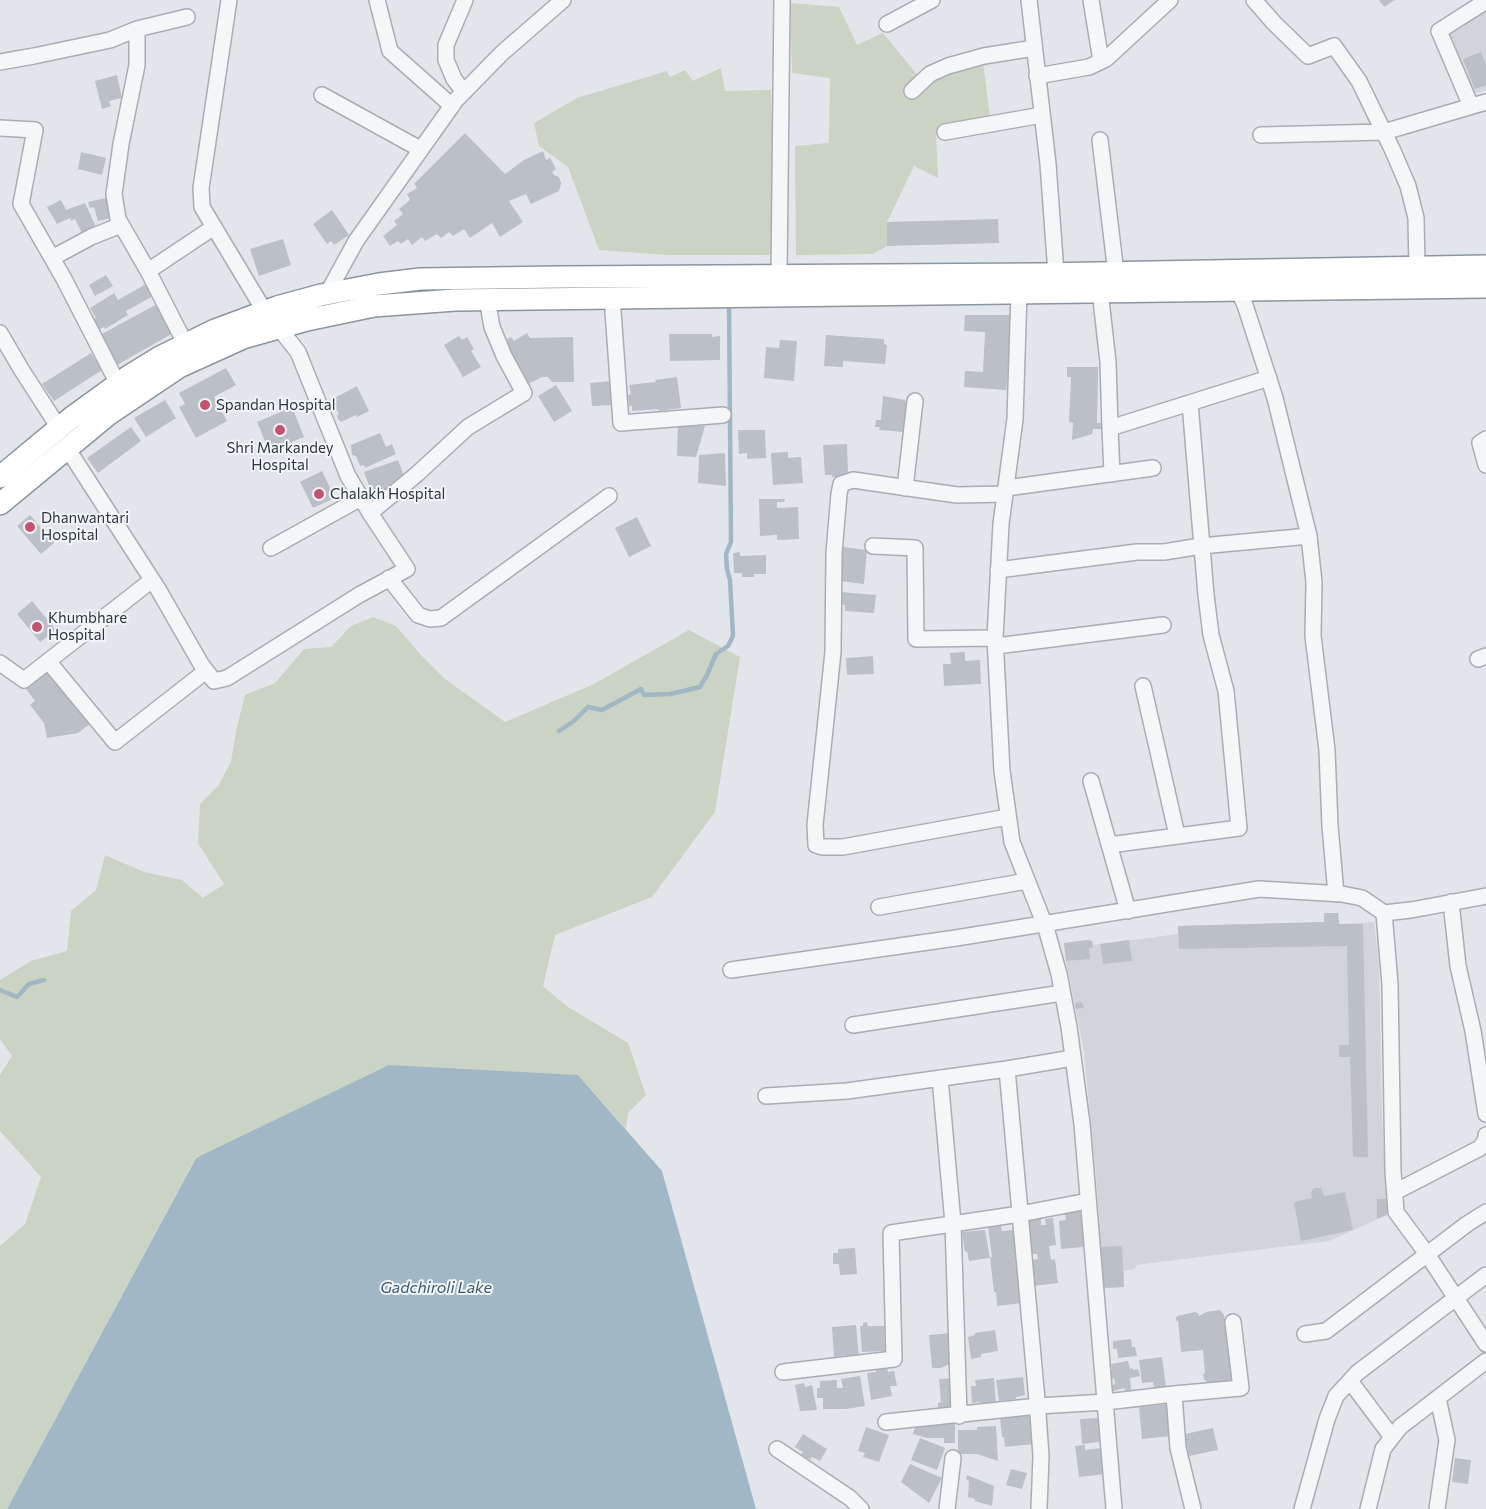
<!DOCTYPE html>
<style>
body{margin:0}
canvas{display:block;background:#e2e6ea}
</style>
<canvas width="1486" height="1509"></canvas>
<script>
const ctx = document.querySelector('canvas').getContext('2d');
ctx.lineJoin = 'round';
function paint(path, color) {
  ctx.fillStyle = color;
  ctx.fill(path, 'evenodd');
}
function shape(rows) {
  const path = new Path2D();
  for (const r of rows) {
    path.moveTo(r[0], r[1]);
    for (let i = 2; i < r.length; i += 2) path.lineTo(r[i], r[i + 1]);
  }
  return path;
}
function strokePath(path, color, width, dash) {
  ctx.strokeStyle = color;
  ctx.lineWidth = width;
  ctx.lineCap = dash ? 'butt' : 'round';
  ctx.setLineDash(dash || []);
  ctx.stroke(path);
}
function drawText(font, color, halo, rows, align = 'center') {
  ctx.font = font + ' Commissioner,sans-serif';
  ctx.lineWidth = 4;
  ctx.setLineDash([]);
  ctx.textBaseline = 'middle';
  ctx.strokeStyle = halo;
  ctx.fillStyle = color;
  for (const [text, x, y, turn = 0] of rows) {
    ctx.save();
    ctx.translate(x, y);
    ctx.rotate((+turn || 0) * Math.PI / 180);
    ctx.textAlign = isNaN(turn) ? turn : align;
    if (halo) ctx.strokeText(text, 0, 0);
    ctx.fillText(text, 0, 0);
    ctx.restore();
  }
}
paint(shape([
 [1486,8,1486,90,1473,94,1445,34],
 [1324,913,1338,913,1339,924,1374,922,1379,964,1382,1116,1387,1215,1329,1241,1136,1265,1135,1269,1124,1271,1124,1287,1102,1288,1098,1199,1084,1052,1066,961,1064,943,1088,940,1092,941,1093,945,1178,934,1178,926,1324,922]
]), '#d1d5db');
paint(shape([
 [790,3,839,7,857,45,883,33,919,77,941,75,983,62,990,117,949,124,936,135,938,178,914,166,887,222,887,246,873,254,796,255,795,146,829,143,830,78,792,73],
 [721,68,725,91,771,90,776,255,668,255,599,250,568,167,539,146,534,123,577,98,667,71,670,77,685,70,693,81],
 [373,617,396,626,421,655,445,679,505,722,594,684,689,630,740,657,715,812,652,897,555,935,543,986,568,1007,628,1043,646,1095,628,1113,626,1129,578,1075,196,1157,7,1509,0,1509,0,1246,25,1224,41,1177,0,1131,0,1075,12,1056,0,1039,0,980,31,961,67,951,71,911,96,890,105,855,144,872,182,880,203,898,224,884,198,843,200,804,218,786,231,762,236,731,245,695,275,683,304,649,331,647,351,626]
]), '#cad3c4');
paint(shape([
 [389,1065,578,1075,662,1171,756,1509,7,1509,196,1158]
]), '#a1b7c6');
strokePath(shape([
 [559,731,574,721,588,707,602,710,641,689,644,695,670,694,700,687,707,675,716,654,728,646,733,636,730,580,727,569,726,554,731,542,729,302],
 [0,990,17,997,29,984,44,980]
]), '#a1b7c6', 4.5);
paint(shape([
 [1379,0,1395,0,1384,7],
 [1481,52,1486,65,1486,85,1475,89,1463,59],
 [117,75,122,98,109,101,111,106,102,109,95,81],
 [465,133,505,174,524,160,543,151,546,160,550,158,556,169,552,172,554,175,559,177,561,183,559,191,531,204,526,194,509,201,523,222,500,237,492,223,470,238,464,229,453,236,449,232,441,238,437,234,425,241,422,237,412,245,408,239,401,244,398,241,390,246,383,236,397,225,394,221,403,214,399,209,410,200,407,194,417,188,414,184],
 [81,152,106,158,102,175,78,169],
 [106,198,111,218,98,221,94,207,90,208,88,202],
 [61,200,66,210,85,203,96,227,82,233,75,219,71,221,70,218,57,224,47,207],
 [332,210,349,235,334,245,331,241,327,244,313,224],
 [998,219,999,243,887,246,887,222],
 [283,239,291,265,259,276,250,249],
 [106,275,113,286,95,296,89,285],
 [148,283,155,295,126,311,128,315,105,329,104,327,98,330,92,320,96,318,90,308,114,293,118,300],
 [159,303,175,332,117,365,100,335],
 [965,315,1010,315,1012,319,1013,323,1006,390,964,387,965,371,983,372,985,332,964,331],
 [527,333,530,338,573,337,574,382,552,382,548,377,542,377,526,385,501,343,511,337,514,341],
 [669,334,712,334,712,337,720,336,720,360,670,361],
 [826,335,884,339,884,344,887,345,885,364,843,361,843,367,824,366],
 [459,336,462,340,467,337,474,349,471,351,481,367,463,377,444,345],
 [780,340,797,341,794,381,764,378,766,347,779,348],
 [91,353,102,370,54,401,42,384],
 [1067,367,1098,367,1097,423,1102,423,1102,429,1093,429,1092,434,1072,440,1073,423,1069,422,1071,377,1067,377],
 [226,368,236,385,214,397,227,421,196,438,179,407,185,404,179,393],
 [677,377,681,408,659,411,658,409,632,411,632,406,629,406,628,395,631,394,629,385,656,382,655,380],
 [612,381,614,405,592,406,590,383],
 [556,385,572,411,554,422,538,396],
 [357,386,369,411,357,417,356,415,341,422,338,419,337,416,339,414,337,410,334,412,329,401],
 [883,396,905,400,906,403,904,432,879,430,880,427,875,427,876,420,881,420],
 [165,400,176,418,146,437,134,418],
 [292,407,304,437,269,451,257,422],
 [678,424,705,426,696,457,677,456],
 [131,427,141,441,98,473,87,458],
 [738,430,765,430,766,458,747,459,747,453,739,454],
 [380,433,386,447,392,444,396,454,365,468,364,465,360,466,356,456,352,455,351,445],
 [847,444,848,474,843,474,843,477,832,477,832,475,825,475,823,445],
 [788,452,788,458,801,457,803,483,773,485,771,453],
 [725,453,726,486,698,483,699,455],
 [398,460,404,476,374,499,364,472],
 [322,471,335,498,313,508,300,482],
 [759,499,785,499,784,502,777,502,777,508,798,507,799,539,777,540,777,535,760,536],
 [30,515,54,543,41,554,17,526],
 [637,517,651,546,629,557,615,528],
 [843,547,867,550,864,584,840,581],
 [740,552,740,556,766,555,766,574,754,574,754,577,742,577,742,573,734,573,733,553],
 [841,592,876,595,874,613,845,611,845,605,840,604],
 [32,601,56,630,40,642,17,614],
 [965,652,965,661,980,660,981,684,944,686,943,664,951,664,950,653],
 [873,656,874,674,847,675,846,658],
 [48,667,91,723,78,733,47,738,44,723,30,705,35,701,24,686],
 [1324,913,1338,913,1339,924,1363,924,1368,1157,1353,1157,1350,1057,1339,1057,1339,1045,1349,1045,1347,946,1179,949,1178,926,1324,922],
 [1088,940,1092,941,1093,945,1092,948,1089,948,1090,959,1066,961,1064,943],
 [1129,940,1132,961,1103,964,1100,944],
 [1082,1002,1084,1008,1076,1009,1075,1003],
 [1314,1188,1321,1188,1324,1196,1345,1192,1353,1230,1301,1241,1294,1202,1312,1198,1311,1192],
 [1377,1199,1387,1199,1387,1215,1377,1219],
 [1078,1210,1080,1212,1084,1230,1083,1247,1061,1249,1059,1221,1066,1220,1065,1214],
 [1041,1218,1041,1225,1046,1225,1045,1219,1053,1218,1056,1245,1049,1246,1051,1260,1055,1259,1058,1283,1032,1286,1031,1277,1034,1277,1033,1268,1031,1268,1030,1262,1033,1261,1032,1260,1038,1259,1037,1254,1031,1254,1027,1220],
 [1001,1225,1002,1231,1014,1230,1022,1303,997,1306,996,1292,994,1292,990,1258,992,1257,988,1227],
 [985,1230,990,1258,969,1261,967,1251,965,1252,962,1232],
 [1122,1246,1124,1287,1102,1288,1099,1247],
 [855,1248,857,1274,840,1275,839,1264,833,1264,833,1253,838,1253,838,1249],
 [1220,1310,1224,1315,1235,1382,1207,1385,1206,1380,1204,1380,1203,1374,1205,1373,1203,1350,1181,1352,1178,1320,1176,1321,1176,1318,1177,1316,1195,1312,1198,1313,1199,1316,1206,1312],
 [867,1322,868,1326,884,1326,885,1351,862,1352,860,1326,863,1326,863,1323],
 [856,1325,859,1358,847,1359,846,1355,834,1357,832,1327],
 [995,1330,998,1351,981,1354,981,1357,971,1359,968,1337,975,1335,975,1333],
 [952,1333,954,1362,941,1368,932,1368,929,1335],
 [1131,1339,1132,1347,1135,1347,1137,1356,1118,1358,1117,1349,1113,1349,1113,1341],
 [1162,1357,1166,1387,1154,1389,1153,1382,1142,1383,1139,1360],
 [1128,1361,1130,1369,1133,1368,1133,1370,1138,1369,1140,1376,1130,1378,1131,1390,1126,1391,1124,1388,1113,1391,1112,1385,1115,1384,1114,1378,1112,1379,1110,1370,1112,1370,1111,1364],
 [887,1367,888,1372,894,1371,897,1386,890,1386,892,1396,871,1400,867,1373,876,1372,876,1369],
 [860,1376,865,1406,846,1409,823,1409,823,1398,817,1398,817,1388,820,1388,820,1381,837,1380,837,1388,843,1388,841,1379],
 [1023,1377,1025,1395,1016,1397,1016,1399,999,1401,996,1380],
 [955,1378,956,1408,938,1408,938,1403,941,1402,939,1379],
 [994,1378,996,1405,982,1405,980,1402,972,1403,971,1386,976,1386,975,1380],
 [804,1383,805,1387,812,1385,817,1410,800,1411,795,1385],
 [1167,1404,1171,1436,1142,1439,1139,1407],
 [1031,1415,1034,1444,1005,1447,1004,1437,1002,1437,1000,1417],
 [1098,1418,1100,1442,1082,1444,1080,1419],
 [955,1422,955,1443,944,1443,944,1438,927,1438,913,1434,916,1425],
 [996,1426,998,1461,977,1454,958,1454,958,1430,977,1430,977,1427],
 [866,1427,889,1435,879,1462,863,1457,865,1453,858,1451],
 [1213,1428,1218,1450,1189,1456,1185,1434],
 [803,1434,827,1449,820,1461,812,1457,810,1460,801,1454,803,1452,795,1447],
 [920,1438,945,1448,937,1470,911,1460],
 [1085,1445,1085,1450,1102,1448,1105,1474,1079,1477,1075,1446],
 [1455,1458,1471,1460,1468,1484,1452,1482],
 [910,1464,942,1478,929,1503,901,1482],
 [1011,1469,1027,1473,1022,1489,1006,1485],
 [967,1475,994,1486,992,1506,975,1501,975,1499,968,1497,969,1481,966,1479]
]), '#bac0c6');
const minor = shape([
 [229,0,201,188,202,207,265,312],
 [377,0,390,51,452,106],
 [1029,0,1048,164,1056,273],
 [1091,0,1101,61],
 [1254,0,1274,23,1308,56,1334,46,1359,81,1393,151,1408,186,1416,218,1417,268],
 [887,24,932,0],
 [137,29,137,65,121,144,114,194,118,219,148,271,186,345],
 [0,62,34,56,110,40,137,29,187,17],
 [1037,76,1089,67,1106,59,1170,0],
 [912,91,930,74,948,66,984,56,1034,48],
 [464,92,454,79,446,60,446,45,465,0],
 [322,95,420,149],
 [1471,106,1439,31,1486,1],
 [0,128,35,130,21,204,64,279,118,384],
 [945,132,1042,115],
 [1261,135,1384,132,1486,102],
 [1100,140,1116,273],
 [52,258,91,237,121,225],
 [148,271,214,227],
 [779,276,782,0],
 [1238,290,1245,305,1275,398,1309,536,1314,582,1313,636,1327,750,1330,826,1336,894],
 [1100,291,1108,362,1110,428,1269,378],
 [1019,292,1015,419,1001,524,995,638,1002,771,1012,842,1046,928,1059,974,1069,1027,1082,1124,1114,1509],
 [327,294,356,241,456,100,502,53,563,0],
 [612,297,621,423,723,415],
 [0,333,21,369,59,428],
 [1110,428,1112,474],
 [1486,439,1480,443,1486,465],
 [67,448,158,589,201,664,214,681,227,678,359,595,407,569,370,513,348,476,298,352,279,328],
 [905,488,915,401],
 [1006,488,1153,468],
 [1005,494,957,495,853,480,841,484,839,494,834,553,833,652,815,825,816,845,822,847,843,847,1008,817],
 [370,513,417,474,468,427,524,393,504,356,492,327,487,299],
 [873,546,915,548,916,639,995,638],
 [271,548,361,498],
 [998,570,1137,552,1164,552,1201,546,1309,536],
 [389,578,418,615,430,619,441,618,609,496],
 [996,646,1163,625],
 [1478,659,1486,656],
 [48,661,115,742,206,671],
 [0,663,24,680,152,580],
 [1143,686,1177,835],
 [1091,781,1128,911],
 [1109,845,1239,828,1226,691,1211,635,1206,595,1190,403],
 [1451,902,1458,966,1473,1031,1486,1114],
 [879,907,1027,881],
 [1384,913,1390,984,1393,1171,1396,1212,1427,1254,1486,1344],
 [731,970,956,938,1259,889,1342,894,1362,898,1384,913,1411,910,1486,896],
 [853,1025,1062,993],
 [1007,1069,1037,1400,1041,1456,1039,1509],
 [940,1078,953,1223,959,1416],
 [766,1096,847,1091,1007,1069,1073,1058],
 [1395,1192,1480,1148,1486,1139,1486,1135],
 [1305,1334,1326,1331,1467,1224,1486,1212],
 [783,1372,894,1359,891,1233,1020,1214,1088,1201],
 [1350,1381,1392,1437],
 [1174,1394,1178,1448,1193,1509],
 [886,1422,1038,1406,1106,1402,1174,1394,1241,1388,1233,1322],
 [777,1449,850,1498,861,1509],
 [947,1509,953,1458],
 [1302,1509,1327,1419,1336,1396,1357,1373,1486,1275],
 [1368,1509,1383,1449,1400,1427,1486,1361],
 [1437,1509,1447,1440,1438,1398]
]);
const highway = shape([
 [0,477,71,418,129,376,160,357,215,330,277,307,321,295,379,284,420,279,559,277,1041,274,1486,266],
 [0,504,109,414,179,367,243,338,307,320,374,306,455,300,1486,287]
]);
strokePath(minor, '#a8adb4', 18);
strokePath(highway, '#8b959f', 24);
strokePath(minor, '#f5f6f8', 15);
strokePath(highway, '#fff', 21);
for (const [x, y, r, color] of [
 [205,405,6,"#c35370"],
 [280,430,6,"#c35370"],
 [319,494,6,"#c35370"],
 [30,527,6,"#c35370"],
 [37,627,6,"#c35370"]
]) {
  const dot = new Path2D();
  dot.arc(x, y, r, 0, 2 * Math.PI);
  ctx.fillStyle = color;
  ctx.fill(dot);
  strokePath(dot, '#f2f5f7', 2);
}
drawText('15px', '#2c3540', '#f2f5f7', [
 ["Spandan Hospital",216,405],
 ["Shri Markandey",280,448,"center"],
 ["Hospital",280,465,"center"],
 ["Chalakh Hospital",330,494],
 ["Dhanwantari",41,518],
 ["Hospital",41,535],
 ["Khumbhare",48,618],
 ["Hospital",48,635]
], 'left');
drawText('italic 16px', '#395871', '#f2f5f7', [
 ["Gadchiroli Lake",436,1288]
]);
</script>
